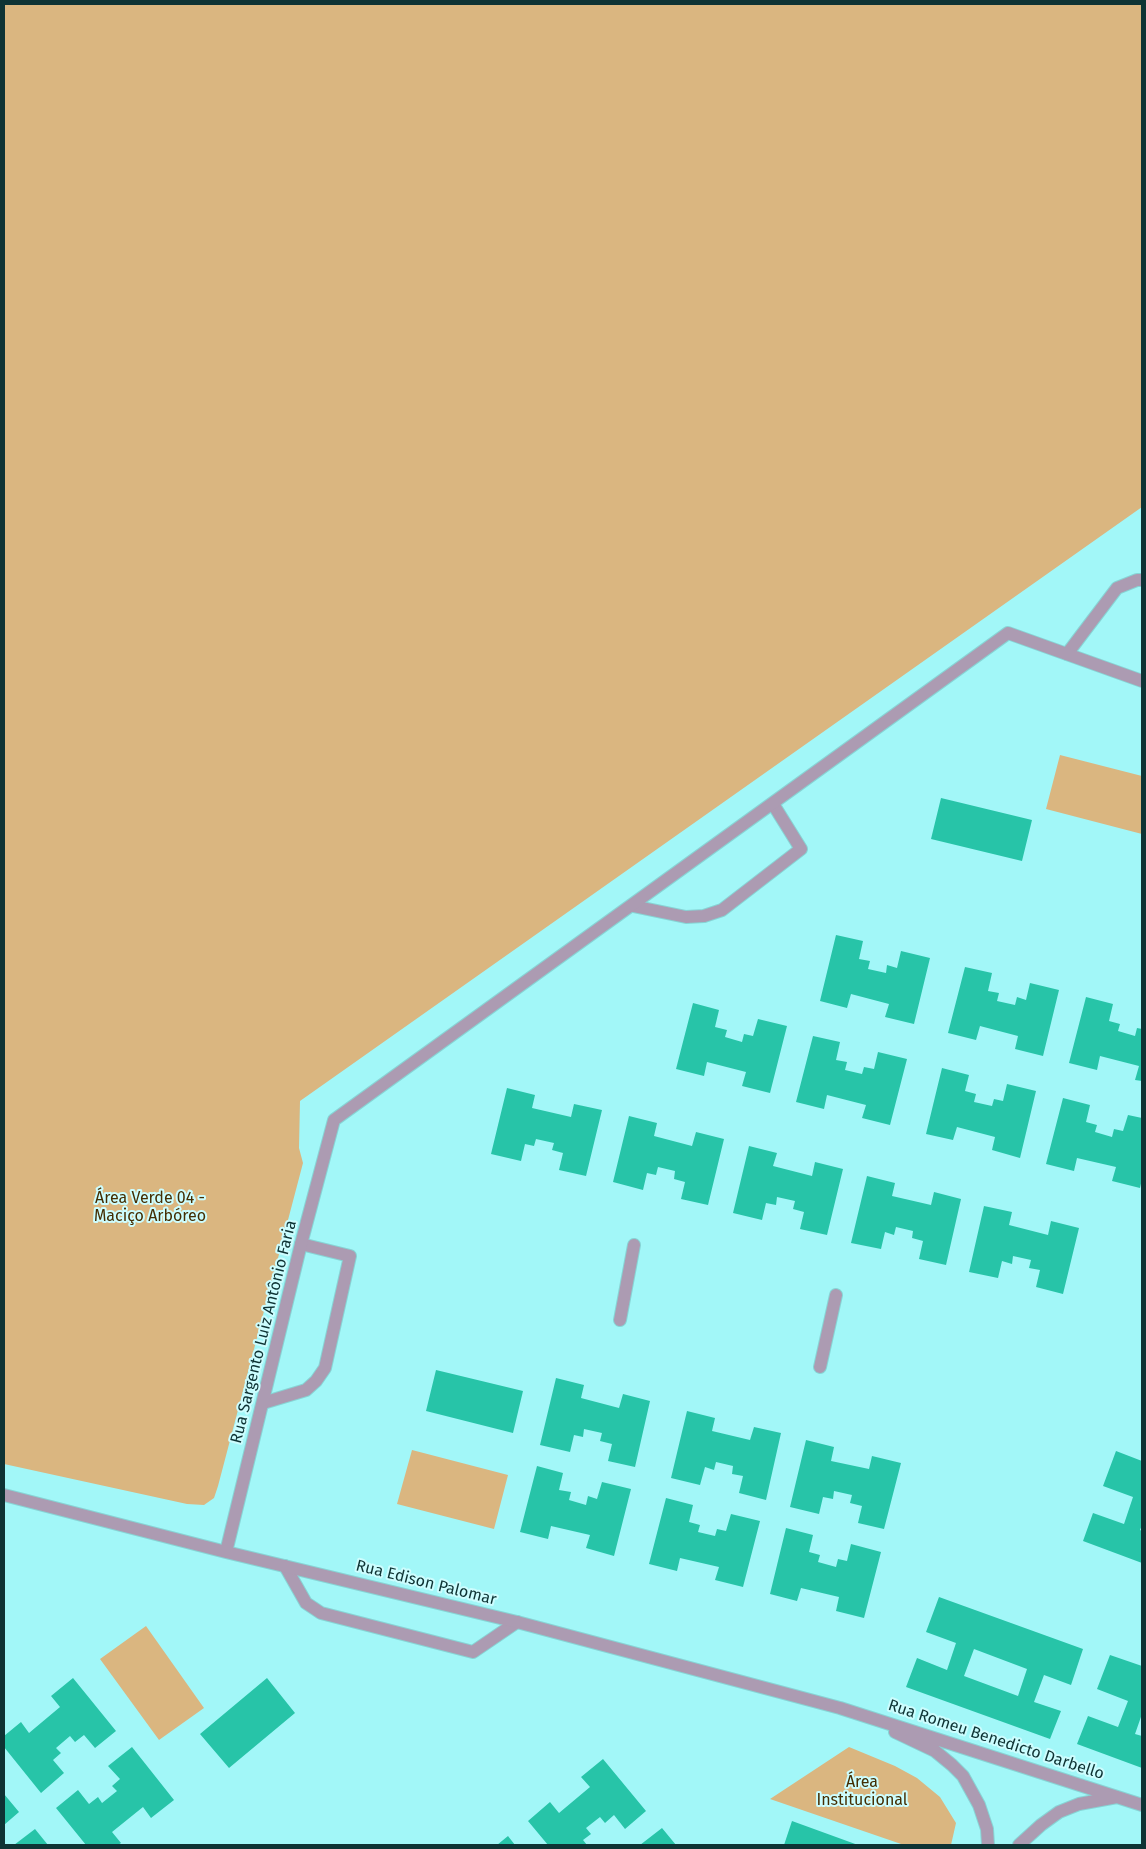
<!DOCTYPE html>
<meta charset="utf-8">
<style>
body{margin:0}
#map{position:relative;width:1146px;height:1849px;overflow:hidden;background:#a2f7f8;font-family:"Fira Sans",sans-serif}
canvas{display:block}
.frame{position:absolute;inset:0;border:5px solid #0e3334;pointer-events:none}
</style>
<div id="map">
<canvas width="1146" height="1849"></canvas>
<div class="frame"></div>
</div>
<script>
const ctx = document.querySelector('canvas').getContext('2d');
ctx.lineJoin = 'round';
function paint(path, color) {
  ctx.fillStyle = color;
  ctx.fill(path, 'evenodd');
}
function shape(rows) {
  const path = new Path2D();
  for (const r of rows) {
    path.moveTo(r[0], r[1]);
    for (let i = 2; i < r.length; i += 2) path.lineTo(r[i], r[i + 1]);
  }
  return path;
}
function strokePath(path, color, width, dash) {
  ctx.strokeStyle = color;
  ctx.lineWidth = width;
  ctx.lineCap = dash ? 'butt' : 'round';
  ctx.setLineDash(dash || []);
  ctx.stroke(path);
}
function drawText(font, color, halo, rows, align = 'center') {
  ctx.font = font + ' "Fira Sans",sans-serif';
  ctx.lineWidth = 4;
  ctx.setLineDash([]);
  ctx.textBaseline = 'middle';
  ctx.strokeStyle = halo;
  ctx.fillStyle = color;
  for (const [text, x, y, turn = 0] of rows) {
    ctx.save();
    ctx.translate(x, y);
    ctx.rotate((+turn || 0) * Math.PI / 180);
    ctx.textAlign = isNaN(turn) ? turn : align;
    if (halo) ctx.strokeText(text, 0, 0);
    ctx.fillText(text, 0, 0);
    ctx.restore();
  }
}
paint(shape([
 [4,4,1142,4,1142,507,300,1101,299,1148,303,1163,218,1486,214,1498,204,1505,187,1504,4,1464],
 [1060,755,1142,776,1142,834,1046,809],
 [412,1450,508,1475,494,1529,397,1504],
 [146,1626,204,1708,159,1740,100,1659],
 [849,1747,895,1766,917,1778,940,1797,956,1823,951,1845,904,1845,770,1799]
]), '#dab680');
paint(shape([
 [941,798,1032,820,1022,861,931,839],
 [836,935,863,941,859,959,870,961,868,969,886,973,887,965,897,968,901,951,930,958,914,1024,885,1017,889,1004,851,994,847,1008,820,1001],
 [965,967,992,973,988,991,999,993,997,1001,1015,1005,1017,997,1026,1000,1030,983,1059,990,1043,1056,1015,1049,1018,1036,980,1026,976,1040,948,1033],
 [1086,997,1113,1004,1109,1021,1120,1024,1118,1031,1135,1036,1137,1028,1142,1029,1142,1081,1135,1080,1139,1066,1100,1056,1097,1070,1069,1063],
 [693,1003,719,1010,715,1027,727,1030,725,1037,742,1042,744,1034,753,1036,758,1019,787,1026,770,1093,742,1086,746,1072,707,1062,704,1076,676,1069],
 [813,1036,840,1042,836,1060,847,1062,845,1070,862,1074,864,1067,874,1069,878,1052,907,1059,890,1125,862,1118,866,1105,827,1095,824,1109,796,1102],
 [942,1068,969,1075,965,1091,976,1094,974,1102,992,1106,994,1099,1003,1101,1007,1084,1036,1091,1020,1158,992,1150,995,1137,957,1127,953,1140,926,1134],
 [507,1088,535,1095,532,1108,571,1117,574,1104,602,1110,586,1176,559,1170,563,1153,552,1150,554,1143,536,1139,534,1146,525,1144,521,1161,491,1154],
 [1063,1098,1090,1105,1086,1122,1097,1125,1095,1132,1112,1137,1114,1129,1123,1131,1128,1115,1142,1118,1142,1179,1140,1188,1112,1181,1116,1167,1077,1158,1074,1171,1046,1164],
 [629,1116,657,1123,654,1136,692,1146,696,1132,724,1139,708,1205,681,1199,685,1182,674,1179,675,1171,658,1167,656,1175,647,1173,643,1190,613,1182],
 [749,1146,777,1153,773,1166,812,1176,815,1162,843,1169,827,1235,800,1229,804,1212,793,1209,795,1201,777,1197,776,1205,766,1203,762,1220,733,1213],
 [867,1176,895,1183,892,1196,931,1205,934,1192,961,1199,946,1265,919,1259,923,1241,912,1238,913,1231,896,1227,894,1235,885,1232,881,1249,851,1243],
 [984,1206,1012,1212,1009,1225,1048,1235,1051,1221,1079,1228,1063,1294,1036,1287,1040,1270,1029,1268,1031,1260,1013,1256,1012,1264,1002,1261,998,1278,969,1272],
 [436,1370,523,1391,513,1433,426,1411],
 [556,1378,584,1385,581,1398,619,1408,623,1394,650,1401,635,1467,608,1461,612,1444,600,1441,602,1433,584,1429,583,1437,574,1435,570,1452,540,1445],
 [687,1411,715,1418,712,1431,750,1440,754,1427,781,1433,766,1500,739,1493,743,1476,732,1474,733,1466,716,1462,714,1470,705,1467,700,1485,671,1478],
 [806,1440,834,1447,831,1461,869,1469,872,1456,901,1463,884,1529,858,1523,862,1506,850,1503,852,1495,834,1491,833,1499,823,1497,819,1514,790,1507],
 [1116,1451,1142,1461,1142,1525,1140,1530,1142,1531,1142,1563,1083,1541,1093,1513,1124,1524,1133,1497,1103,1486],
 [537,1466,563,1473,559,1490,571,1492,569,1500,586,1505,588,1496,597,1499,602,1482,631,1489,614,1556,586,1548,590,1535,551,1526,548,1539,520,1532],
 [666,1498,693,1505,689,1522,700,1525,698,1532,715,1536,717,1529,726,1531,731,1514,760,1521,743,1587,715,1580,719,1567,680,1558,677,1571,649,1564],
 [786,1528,813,1535,809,1552,820,1555,818,1562,836,1567,838,1559,847,1561,851,1544,881,1552,864,1618,836,1611,839,1597,801,1588,797,1601,770,1594],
 [939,1597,1083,1649,1071,1685,1044,1675,1034,1702,1061,1711,1050,1739,906,1687,917,1658,947,1670,956,1643,926,1632],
 [974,1649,1027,1669,1018,1696,964,1676],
 [1110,1655,1142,1666,1142,1714,1135,1734,1142,1736,1142,1768,1077,1744,1088,1716,1118,1727,1128,1701,1097,1689],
 [73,1678,116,1731,95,1748,84,1735,75,1742,70,1736,56,1748,61,1753,53,1760,64,1773,41,1793,4,1747,4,1736,21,1722,29,1733,60,1707,51,1696],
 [267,1678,295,1713,229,1768,200,1734],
 [132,1747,174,1800,151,1818,143,1807,112,1832,121,1843,118,1845,86,1845,56,1808,78,1790,89,1804,98,1797,102,1803,117,1791,112,1786,120,1779,108,1766],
 [603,1759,646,1811,625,1829,614,1815,605,1823,600,1817,586,1828,591,1834,583,1840,587,1845,548,1845,528,1821,550,1802,559,1813,590,1787,581,1777],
 [4,1794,19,1812,4,1825],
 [792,1821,858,1845,784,1845],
 [662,1828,676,1845,640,1845],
 [35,1829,48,1845,14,1845],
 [508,1836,515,1845,497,1845]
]), '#27c4a8');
const lane = shape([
 [1067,654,1117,588,1137,580,1142,580],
 [633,906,686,917,704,916,722,910,801,849,773,804],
 [263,1403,306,1390,316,1381,325,1368,350,1256,301,1244],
 [285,1566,306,1603,321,1613,473,1652,517,1622]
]);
const street = shape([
 [620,1320,634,1245],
 [820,1367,836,1295],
 [4,1495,226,1552,517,1622,840,1708,1142,1805],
 [226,1552,301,1244,334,1120,1008,633,1142,681],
 [895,1732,935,1751,952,1765,963,1776,979,1805,987,1829,988,1845],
 [1019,1845,1041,1825,1059,1812,1079,1804,1117,1797]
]);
strokePath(lane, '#87d4d5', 14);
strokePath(street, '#87d4d5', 14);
strokePath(lane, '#ac9bb2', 12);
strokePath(street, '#ac9bb2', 12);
drawText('16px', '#442d02', '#cdfdfe', [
 ["Área Verde 04 -",150,1199],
 ["Maciço Arbóreo",150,1217],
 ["Área",862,1783],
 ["Institucional",862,1801]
]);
drawText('16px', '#0e3334', '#cdfdfe', [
 ["Rua Sargento Luiz Antônio Faria",264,1332,-76],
 ["Rua Edison Palomar",426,1583,14],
 ["Rua Romeu Benedicto Darbello",996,1740,18]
]);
</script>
